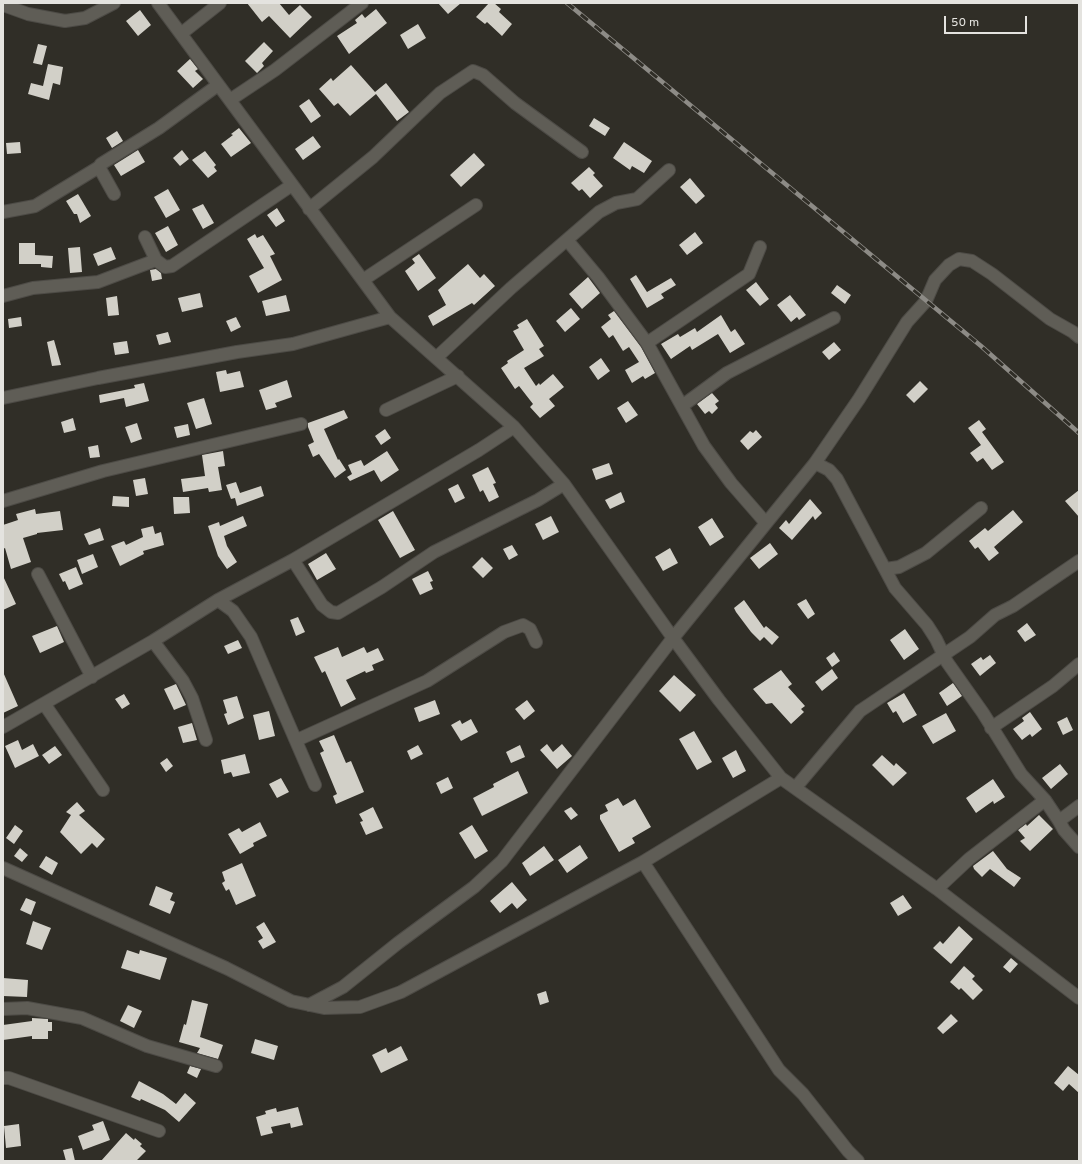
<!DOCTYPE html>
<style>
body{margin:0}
#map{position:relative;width:1082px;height:1164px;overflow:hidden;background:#302e27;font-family:Overpass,sans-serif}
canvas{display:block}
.frame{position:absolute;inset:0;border:4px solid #e4e3df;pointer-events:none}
.scale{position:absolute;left:944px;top:16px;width:83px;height:18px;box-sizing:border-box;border:2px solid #e4e3df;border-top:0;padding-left:5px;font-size:12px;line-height:14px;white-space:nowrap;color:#e4e3df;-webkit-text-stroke:3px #302e27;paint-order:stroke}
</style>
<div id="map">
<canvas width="1082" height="1164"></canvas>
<div class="frame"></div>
<div class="scale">50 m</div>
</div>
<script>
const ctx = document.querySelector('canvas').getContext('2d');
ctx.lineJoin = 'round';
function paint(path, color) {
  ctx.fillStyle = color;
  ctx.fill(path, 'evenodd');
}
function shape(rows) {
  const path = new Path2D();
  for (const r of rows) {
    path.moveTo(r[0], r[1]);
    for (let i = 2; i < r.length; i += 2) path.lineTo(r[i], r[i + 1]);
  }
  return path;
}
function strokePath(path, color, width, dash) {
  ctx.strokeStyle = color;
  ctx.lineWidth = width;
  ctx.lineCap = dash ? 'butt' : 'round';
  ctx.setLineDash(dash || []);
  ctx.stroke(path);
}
paint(shape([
 [247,3,279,3,289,15,300,5,312,17,290,38,269,16,262,22],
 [438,3,461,3,448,14],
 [489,3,494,3,501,9,499,12,512,24,502,36,487,22,485,24,476,17],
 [376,9,387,23,349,54,337,36,357,23,355,20,362,14,365,18],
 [140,10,151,25,138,36,126,21],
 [418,24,426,38,408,49,400,35],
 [264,42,273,51,262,63,264,66,257,73,245,61],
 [38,44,47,46,42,65,33,63],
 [190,59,198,69,195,71,203,79,193,88,177,71],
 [48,64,63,67,60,85,53,83,49,100,28,94,31,83,43,86],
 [351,65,375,92,386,83,409,112,397,121,376,94,350,116,338,103,334,106,319,89,331,78,333,81],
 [309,99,321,116,311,123,299,106],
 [594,118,610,128,605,136,589,126],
 [239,128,251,143,231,157,221,144,233,135,231,134],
 [117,131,123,141,112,148,106,138],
 [313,136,321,147,303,160,295,149],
 [20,142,21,153,7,154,6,143],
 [624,142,652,161,644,173,632,166,630,170,613,158],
 [138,150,145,162,121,176,114,165],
 [182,150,189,159,180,166,173,158],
 [205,151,216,165,214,167,217,171,208,178,192,160],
 [474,153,485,165,461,187,450,175],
 [589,167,595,173,593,175,603,186,590,198,582,189,579,191,571,183],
 [690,178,705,196,696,204,680,187],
 [168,189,180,210,166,218,154,197],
 [78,194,91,216,80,223,77,214,74,214,66,201],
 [203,204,214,223,203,229,192,209],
 [277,208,285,221,276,227,267,215],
 [168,226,178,245,166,252,155,233],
 [695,232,703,243,687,255,679,245],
 [255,234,257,238,263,235,275,254,270,256,282,280,258,293,249,276,264,268,247,239],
 [19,243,35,243,35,255,53,256,52,268,41,267,41,264,19,264],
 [80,247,82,272,70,273,68,248],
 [111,247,116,259,98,266,93,254],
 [419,254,436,278,418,291,405,271,415,263,412,259],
 [468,264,480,278,484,274,495,286,474,305,472,303,433,326,428,316,446,305,438,290],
 [156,269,161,273,162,279,152,281,150,270],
 [636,275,647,292,671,278,676,285,661,294,664,298,647,308,630,279],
 [588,277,600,293,582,309,569,294],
 [756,282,769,299,760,306,746,290],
 [837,285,851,295,845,304,831,293],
 [200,293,203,307,182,312,178,298],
 [286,295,290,311,266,316,262,301],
 [790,295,806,315,799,320,797,317,791,322,777,305],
 [117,296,119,315,108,316,106,298],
 [571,308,580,319,565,332,556,321],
 [614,311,641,347,655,373,645,379,643,376,632,383,625,370,639,362,629,347,623,351,613,335,609,338,601,327,611,319,608,315],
 [721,315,731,332,735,329,745,344,730,353,718,334,692,350,690,346,671,359,661,344,678,334,680,337,695,328,697,332],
 [21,317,22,326,9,328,8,319],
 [236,317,241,327,231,332,226,321],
 [527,319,544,346,539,349,544,356,524,368,536,386,539,383,540,385,553,374,564,387,549,399,555,406,540,418,530,407,533,404,519,386,515,389,501,368,508,363,507,361,524,350,513,331,519,328,517,325],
 [168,332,171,342,159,345,156,335],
 [54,340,61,365,52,366,47,342],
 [127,341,129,353,115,355,113,343],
 [834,342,841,350,829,360,822,352],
 [601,358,610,371,598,380,589,367],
 [226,370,227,374,240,371,244,387,220,392,216,372],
 [287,380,292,397,275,403,277,407,266,410,259,390],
 [920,381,928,389,914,403,906,395],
 [144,383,149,401,126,407,124,398,100,403,99,395,135,388,134,385],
 [712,393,719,401,715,404,718,408,712,414,709,411,705,414,697,404],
 [204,398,212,424,196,429,187,403],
 [628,401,638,415,626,423,617,408],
 [344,410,348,418,324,429,338,460,339,459,346,470,335,478,319,454,313,457,308,445,314,442,308,427,308,423],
 [73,418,76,430,64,433,61,422],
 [979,420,986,429,982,432,1004,462,992,470,983,458,977,462,970,453,981,445,968,428],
 [137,423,142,439,131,443,125,427],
 [188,424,190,435,177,438,174,427],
 [385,429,391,438,381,445,375,436],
 [756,430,762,437,748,450,740,441,750,431,753,433],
 [98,445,100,457,90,458,88,447],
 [223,451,225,466,218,467,222,490,209,492,208,488,183,492,181,479,205,476,202,455],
 [387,451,399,470,381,482,374,470,350,481,347,477,352,474,348,465,361,460,364,466],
 [609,463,613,474,596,480,592,469],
 [488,467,496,483,493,484,499,497,489,502,483,490,480,492,472,475],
 [145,478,148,494,136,496,133,480],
 [236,482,240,493,261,486,264,496,237,506,235,498,231,499,226,485],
 [458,484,465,498,455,503,448,489],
 [1079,490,1079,517,1065,501],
 [621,492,625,502,610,509,605,500],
 [113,496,129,497,129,507,112,506],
 [173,497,189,497,190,513,174,514],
 [810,499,822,513,815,520,813,516,792,540,779,528,786,520,789,524],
 [35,509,36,514,60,511,63,530,37,533,37,534,23,538,31,562,11,569,5,548,3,549,3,525,18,520,16,514],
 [1013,510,1023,522,994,547,999,553,989,561,978,547,975,549,969,541,985,528,988,531],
 [393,511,415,550,400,558,378,520],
 [243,516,247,526,224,536,227,546,237,562,227,569,218,556,208,526,219,522,220,526],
 [551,516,559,532,543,540,535,524],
 [712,518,724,537,710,546,698,527],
 [153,526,155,534,161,532,164,545,143,551,144,554,120,566,111,546,124,541,126,545,143,537,141,529],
 [100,528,104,540,89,545,84,534],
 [770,543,778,554,759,569,750,558],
 [512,545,518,555,509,560,503,549],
 [670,548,678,563,663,571,655,557],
 [326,553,336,569,317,580,308,564],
 [93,554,98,567,82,574,77,560],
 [482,557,493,568,483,578,472,567],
 [76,567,83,584,69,590,65,581,63,582,59,574],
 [428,571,433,581,430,582,433,589,420,595,412,579],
 [3,576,16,604,3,610],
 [806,599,815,614,808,619,797,604],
 [744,600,764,628,766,626,779,637,772,645,764,637,760,641,751,632,736,612,734,608],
 [298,617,305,632,296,636,290,620],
 [1027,623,1036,635,1025,642,1017,631],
 [57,626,64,642,40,653,32,636],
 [905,629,919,649,904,660,890,640],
 [238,640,242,648,228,654,224,646],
 [338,647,342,657,364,647,367,653,378,648,384,660,372,665,374,670,366,673,365,671,346,680,356,699,341,707,325,671,322,673,314,657],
 [834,652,840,661,832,667,826,658],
 [990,655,996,663,980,676,971,664,981,657,983,660],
 [832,669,838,678,822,691,815,682],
 [781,670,792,684,788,687,805,706,801,709,804,712,791,724,772,703,766,704,753,689],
 [3,672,18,706,3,713],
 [674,675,696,695,680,712,659,691],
 [953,683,962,696,947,706,939,693],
 [176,684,186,705,174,710,164,689],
 [904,693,917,715,903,723,896,711,893,713,887,703],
 [124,694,130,704,122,709,115,699],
 [237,696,244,718,228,725,224,714,227,713,223,700],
 [435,700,440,714,419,722,414,708],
 [527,700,535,711,524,720,515,709],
 [269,711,275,736,259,740,253,715],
 [1030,712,1042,729,1032,737,1030,734,1022,740,1013,729,1024,721,1022,718],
 [946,713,956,731,933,744,922,726],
 [1067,717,1073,730,1063,735,1057,722],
 [471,719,478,732,461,741,451,725,460,720,462,724],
 [192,723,197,740,183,743,178,727],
 [694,731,712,762,697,770,679,739],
 [334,735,346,763,351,761,364,792,336,804,333,796,337,794,320,753,324,751,319,741],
 [18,740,22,750,33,744,39,756,15,768,5,746],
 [547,744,553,752,562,744,572,756,557,769,540,750],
 [418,745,423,754,411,760,407,751],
 [520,745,525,757,511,763,506,752],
 [55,746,62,755,49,764,42,755],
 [736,750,746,771,733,778,722,758],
 [245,754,250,773,233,777,231,772,224,774,221,760],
 [882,755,894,766,896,763,907,773,893,786,872,765],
 [167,758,173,766,166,772,160,763],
 [1060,764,1068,774,1051,789,1042,778],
 [518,771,528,793,482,816,473,798,494,787,493,784],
 [448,777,453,788,441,794,436,783],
 [281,778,289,792,277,798,269,784],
 [993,779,1005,797,994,804,993,801,976,813,966,798],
 [618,798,623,806,635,799,651,827,632,838,635,843,619,852,600,819,600,815,608,811,605,805],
 [77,802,85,811,79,815,105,839,97,848,92,843,81,854,60,832,71,815,66,812],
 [373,807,383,828,366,835,360,822,363,821,359,814],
 [571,807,578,815,571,820,564,811],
 [1039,815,1053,829,1030,851,1020,841,1025,838,1018,830,1026,824,1027,826],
 [260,822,267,836,253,843,254,846,240,854,228,834,239,828,242,832],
 [15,825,23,831,14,844,6,838],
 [472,825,488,851,475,859,459,833],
 [580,845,588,858,567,873,558,860],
 [544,846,554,860,530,876,522,863],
 [20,848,28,855,22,862,14,856],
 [993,851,1007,869,1021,878,1014,887,990,869,982,877,974,869,973,866],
 [46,856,58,863,52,875,39,867],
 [242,863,256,896,236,905,229,889,226,891,222,883,225,881,222,872],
 [512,882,527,900,517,909,512,903,500,913,490,901],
 [156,886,173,893,170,900,175,902,170,914,149,905],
 [903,895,912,908,898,916,890,903],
 [26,898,36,902,31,915,20,910],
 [33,921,51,928,42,950,26,944],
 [264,922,276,942,263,949,258,941,263,938,256,927],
 [959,926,973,939,951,964,933,948,940,941,943,944],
 [127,950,139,954,140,950,167,958,160,980,121,968],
 [1011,958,1018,964,1010,973,1003,967],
 [964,966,975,976,972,979,983,990,973,1000,961,988,959,990,950,982],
 [3,978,28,980,27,997,3,996],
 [546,991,549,1002,540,1005,537,994],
 [192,1000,208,1004,200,1037,223,1045,218,1059,197,1053,200,1048,179,1042,184,1024,186,1025],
 [128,1005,142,1011,134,1028,120,1021],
 [951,1014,958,1021,943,1034,937,1028],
 [32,1018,48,1019,48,1022,52,1022,52,1031,48,1031,48,1039,32,1039,32,1036,3,1040,3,1025,32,1021],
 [255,1039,278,1046,274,1060,251,1053],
 [401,1046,408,1060,381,1073,372,1055,386,1048,388,1053],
 [190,1066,201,1069,197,1078,187,1073],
 [1068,1066,1079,1075,1079,1093,1069,1084,1063,1091,1054,1083],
 [139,1081,163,1094,176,1104,185,1093,196,1103,179,1122,165,1110,141,1099,140,1101,131,1097],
 [298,1107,303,1125,291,1128,290,1123,271,1127,273,1133,261,1136,256,1117,266,1114,265,1111,276,1108,277,1112],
 [103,1121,110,1140,83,1150,78,1136,94,1130,92,1125],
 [19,1124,21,1146,6,1148,4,1126],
 [126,1133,134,1140,135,1138,142,1144,140,1146,146,1151,136,1161,101,1161],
 [72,1148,75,1161,66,1161,63,1150]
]), '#d2d0c8');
const minor = shape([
 [158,3,390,317,514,427,564,484,673,638,719,700,781,778],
 [3,5,28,14,65,21,85,18,114,3],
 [182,33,220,3],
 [230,100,275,70,362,3],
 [114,194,99,167,101,164,159,128,218,85],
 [309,209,373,157,440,93,473,71,483,75,515,103,582,152],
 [3,212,35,206,99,167],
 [145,237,156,260],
 [567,240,598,277,647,343,704,446,731,483,765,522],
 [363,280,476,205],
 [3,296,33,288,98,282,156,260,165,267,172,266,292,185],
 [647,343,749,274,760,247],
 [436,358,511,288,599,212,616,203,637,199,669,170],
 [3,398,98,378,237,352,293,344,390,317],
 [682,406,727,373,834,318],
 [386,410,458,376],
 [815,463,829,470,837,479,895,588,927,625,936,639,947,662,983,713,1021,774,1045,800,1059,821,1079,806],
 [3,501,103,471,301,424],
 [293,560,322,605,331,612,338,613,382,587,434,552,538,500,564,484],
 [886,569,899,567,926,553,981,508],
 [38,574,92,677],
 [218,600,233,611,251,637,315,785],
 [153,641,183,681,192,698,206,740],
 [45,705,103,790],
 [3,727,153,641,218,600,293,560,479,450,514,427],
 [991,728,1053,686,1079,664],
 [297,740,427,681,504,632,523,625,530,629,536,642],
 [796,787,860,711,970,637,995,615,1013,606,1079,561],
 [1059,821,1064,830,1079,847],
 [643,862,779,1070,803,1094,848,1151,858,1161],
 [3,868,226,968,291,1001,324,1008,360,1007,401,992,643,862,781,778,937,889,1079,998],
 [937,889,969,859,1045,800],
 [309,1005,343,987,398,943,474,887,502,861,673,638,815,463,859,399,907,322,926,301,935,280,949,265,959,259,972,261,992,274,1050,319,1073,332,1079,337],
 [3,1009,27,1008,82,1018,147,1046,216,1066],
 [3,1078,9,1078,159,1131]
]);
strokePath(minor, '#4d4b46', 14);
strokePath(minor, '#5f5d56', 12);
const rail = shape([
 [567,3,981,346,1079,433]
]);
strokePath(rail, '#8d8b86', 4.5);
strokePath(rail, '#302e27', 3, [9]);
</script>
